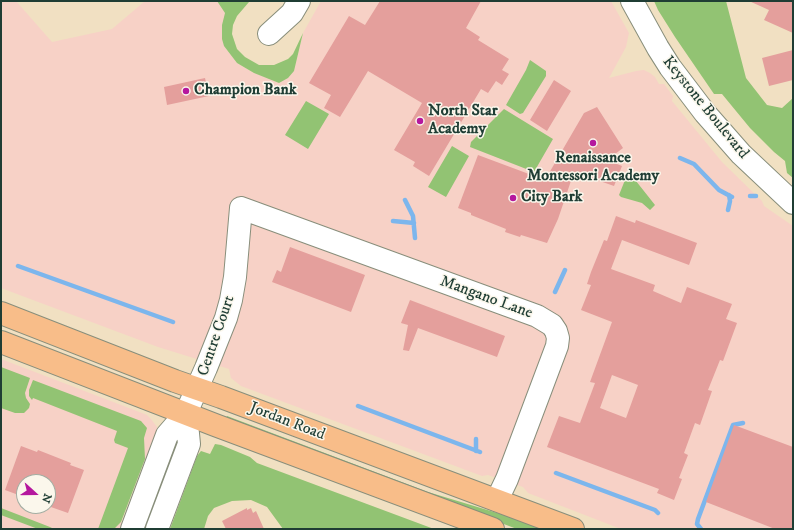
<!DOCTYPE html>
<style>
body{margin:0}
#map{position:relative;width:794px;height:530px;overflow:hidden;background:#f1e0c2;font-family:"IM FELL DW Pica",serif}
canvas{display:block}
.frame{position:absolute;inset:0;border:2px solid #1f3d34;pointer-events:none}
.north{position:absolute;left:16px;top:474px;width:40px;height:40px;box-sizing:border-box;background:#fbf7ec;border:1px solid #a3ada2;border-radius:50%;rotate:111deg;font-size:11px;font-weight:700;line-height:16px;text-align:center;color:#1f3d34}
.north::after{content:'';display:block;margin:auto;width:14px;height:18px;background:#b5179e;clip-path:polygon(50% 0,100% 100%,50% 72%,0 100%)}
</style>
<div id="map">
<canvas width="794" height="530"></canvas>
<div class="frame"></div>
<div class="north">N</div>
</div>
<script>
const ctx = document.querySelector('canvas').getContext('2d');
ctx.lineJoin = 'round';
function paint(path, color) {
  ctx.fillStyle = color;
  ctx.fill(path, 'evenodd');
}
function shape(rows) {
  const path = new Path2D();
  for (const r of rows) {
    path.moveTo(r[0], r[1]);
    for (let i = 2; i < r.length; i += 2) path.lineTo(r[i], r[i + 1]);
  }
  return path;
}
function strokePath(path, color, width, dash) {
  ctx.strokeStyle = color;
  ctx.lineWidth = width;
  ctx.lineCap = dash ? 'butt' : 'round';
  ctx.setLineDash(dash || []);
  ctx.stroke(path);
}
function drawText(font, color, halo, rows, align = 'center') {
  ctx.font = font + ' "IM FELL DW Pica",serif';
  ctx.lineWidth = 3;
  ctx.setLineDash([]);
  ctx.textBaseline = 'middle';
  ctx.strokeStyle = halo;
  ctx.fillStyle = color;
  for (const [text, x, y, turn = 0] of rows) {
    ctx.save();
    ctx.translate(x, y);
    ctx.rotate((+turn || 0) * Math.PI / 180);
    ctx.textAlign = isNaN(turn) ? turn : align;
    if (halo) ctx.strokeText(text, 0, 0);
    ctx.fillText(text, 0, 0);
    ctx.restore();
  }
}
paint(shape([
 [1,1,16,1,52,42,112,29,145,1,217,1,225,13,224,46,237,63,254,73,294,71,303,33,321,1,611,1,629,33,626,47,609,78,636,71,644,70,650,73,655,77,659,84,664,84,673,96,672,101,722,162,762,201,764,206,793,226,793,529,621,529,528,493,523,487,488,475,482,476,241,386,231,378,229,369,158,347,1,288],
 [1,359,147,415,151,419,157,427,157,435,149,457,145,459,121,522,124,525,123,529,1,529],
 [24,482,48,482,48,506,24,506]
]), '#f7d1c6');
paint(shape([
 [217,1,252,1,249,2,237,16,233,25,232,34,237,49,245,57,259,65,274,65,288,59,293,54,303,33,294,71,288,78,279,83,254,73,237,63,224,46,222,39,222,25,225,13],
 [654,1,726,1,746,78,767,105,782,108,793,98,793,178,787,173,785,161,774,152,750,128,722,94,714,94,675,37,658,10],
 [530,60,546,71,546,76,523,113,520,114,506,105,526,70],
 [306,101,329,114,308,149,285,135],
 [504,109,553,139,534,172,470,147,471,142],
 [452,146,469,156,446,197,428,187],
 [628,178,636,181,655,205,650,210,642,203,621,197,619,195,625,180],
 [1,367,30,378,25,393,26,398,30,404,29,408,24,413,15,413,1,408],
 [33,380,141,421,147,428,144,438,145,459,121,522,114,529,98,529,128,448,115,443,114,440,117,431,33,398,32,400,29,396,29,390],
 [227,416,428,492,550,529,517,529,226,420,225,419],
 [215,444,221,445,250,457,257,463,434,529,283,529,267,507,251,500,232,501,214,508,208,516,204,529,170,529,197,456,201,451,210,454],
 [1,508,50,527,54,529,38,529,1,515]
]), '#92c373');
strokePath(shape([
 [680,158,694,164,719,190,732,197],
 [750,196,756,196],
 [405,200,413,216,415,238],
 [728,210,730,201,729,195],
 [393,221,414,223],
 [18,266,173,322],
 [555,292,565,270],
 [358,406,480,452],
 [476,439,476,451],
 [556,473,655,510,658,513],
 [701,529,697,524,698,519,733,425,743,423]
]), '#7cb6ed', 4.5);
paint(shape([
 [380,1,481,1,466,28,480,37,478,40,509,59,502,70,509,74,502,85,496,81,488,93,481,89,429,176,413,166,415,162,394,150,422,103,368,71,340,117,324,108,331,95,309,83,349,16,365,25],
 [749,1,793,1,793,33,764,20,769,10],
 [793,50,793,80,769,86,762,58],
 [205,78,209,96,167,105,164,87],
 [554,80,571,91,547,131,530,120],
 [597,107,623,148,607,160,622,166,614,186,574,172,558,219,547,243,521,235,520,237,505,232,506,229,471,215,471,213,458,208,478,155,545,180,584,113],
 [616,216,635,223,636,220,697,243,689,265,622,240,611,269,655,285,653,291,681,303,687,287,732,304,726,319,737,323,723,361,720,360,708,390,712,391,700,425,695,423,684,453,688,455,679,478,682,479,674,500,657,493,659,489,547,447,559,416,580,423,595,383,590,382,612,322,581,310,591,285,587,284,591,272,604,240,607,241],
 [612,375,638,385,626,418,600,408],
 [290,247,365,275,351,312,272,282,277,270,281,272],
 [410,300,505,336,497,357,418,328,409,351,403,350,408,325,401,323],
 [734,425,793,447,793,529,775,529,706,502],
 [21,446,37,452,38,450,71,463,70,465,84,470,68,513,48,506,48,482,24,482,24,497,5,490],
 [247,508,247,510,251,508,253,513,256,511,264,529,226,529,222,521]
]), '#e49f9c');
const minor = shape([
 [632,1,658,48,670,67,705,113,741,154,793,203],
 [269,34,292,13,299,1],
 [132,529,167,435,186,413,206,368,226,318,231,300,235,277,241,208,537,316,552,325,556,331,558,338,557,346,507,479,497,500],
 [157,529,189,444,186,413]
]);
const major = shape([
 [1,313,175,381,221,397,573,529],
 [1,342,215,425,493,529]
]);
strokePath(minor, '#888e7b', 24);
strokePath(major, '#888e7b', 24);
strokePath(minor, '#fff', 22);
strokePath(major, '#f8bd89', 22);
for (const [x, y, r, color] of [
 [186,91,4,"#b5179e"],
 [420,121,4,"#b5179e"],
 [593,143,4,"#b5179e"],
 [513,198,4,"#b5179e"]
]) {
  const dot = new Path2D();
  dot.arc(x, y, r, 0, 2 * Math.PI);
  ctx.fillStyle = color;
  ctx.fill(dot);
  strokePath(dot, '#fbf7ec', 1.5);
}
drawText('bold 16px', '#1f3d34', '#fbf7ec', [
 ["Champion Bank",194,91],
 ["North Star",428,112],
 ["Academy",428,130],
 ["Renaissance",593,159,"center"],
 ["Montessori Academy",593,177,"center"],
 ["City Bark",521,198]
], 'left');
drawText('16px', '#1f3d34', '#fbf7ec', [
 ["Keystone Boulevard",705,108,51],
 ["Mangano Lane",486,298,20],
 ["Centre Court",217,336,-71],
 ["Jordan Road",287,422,21]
]);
</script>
